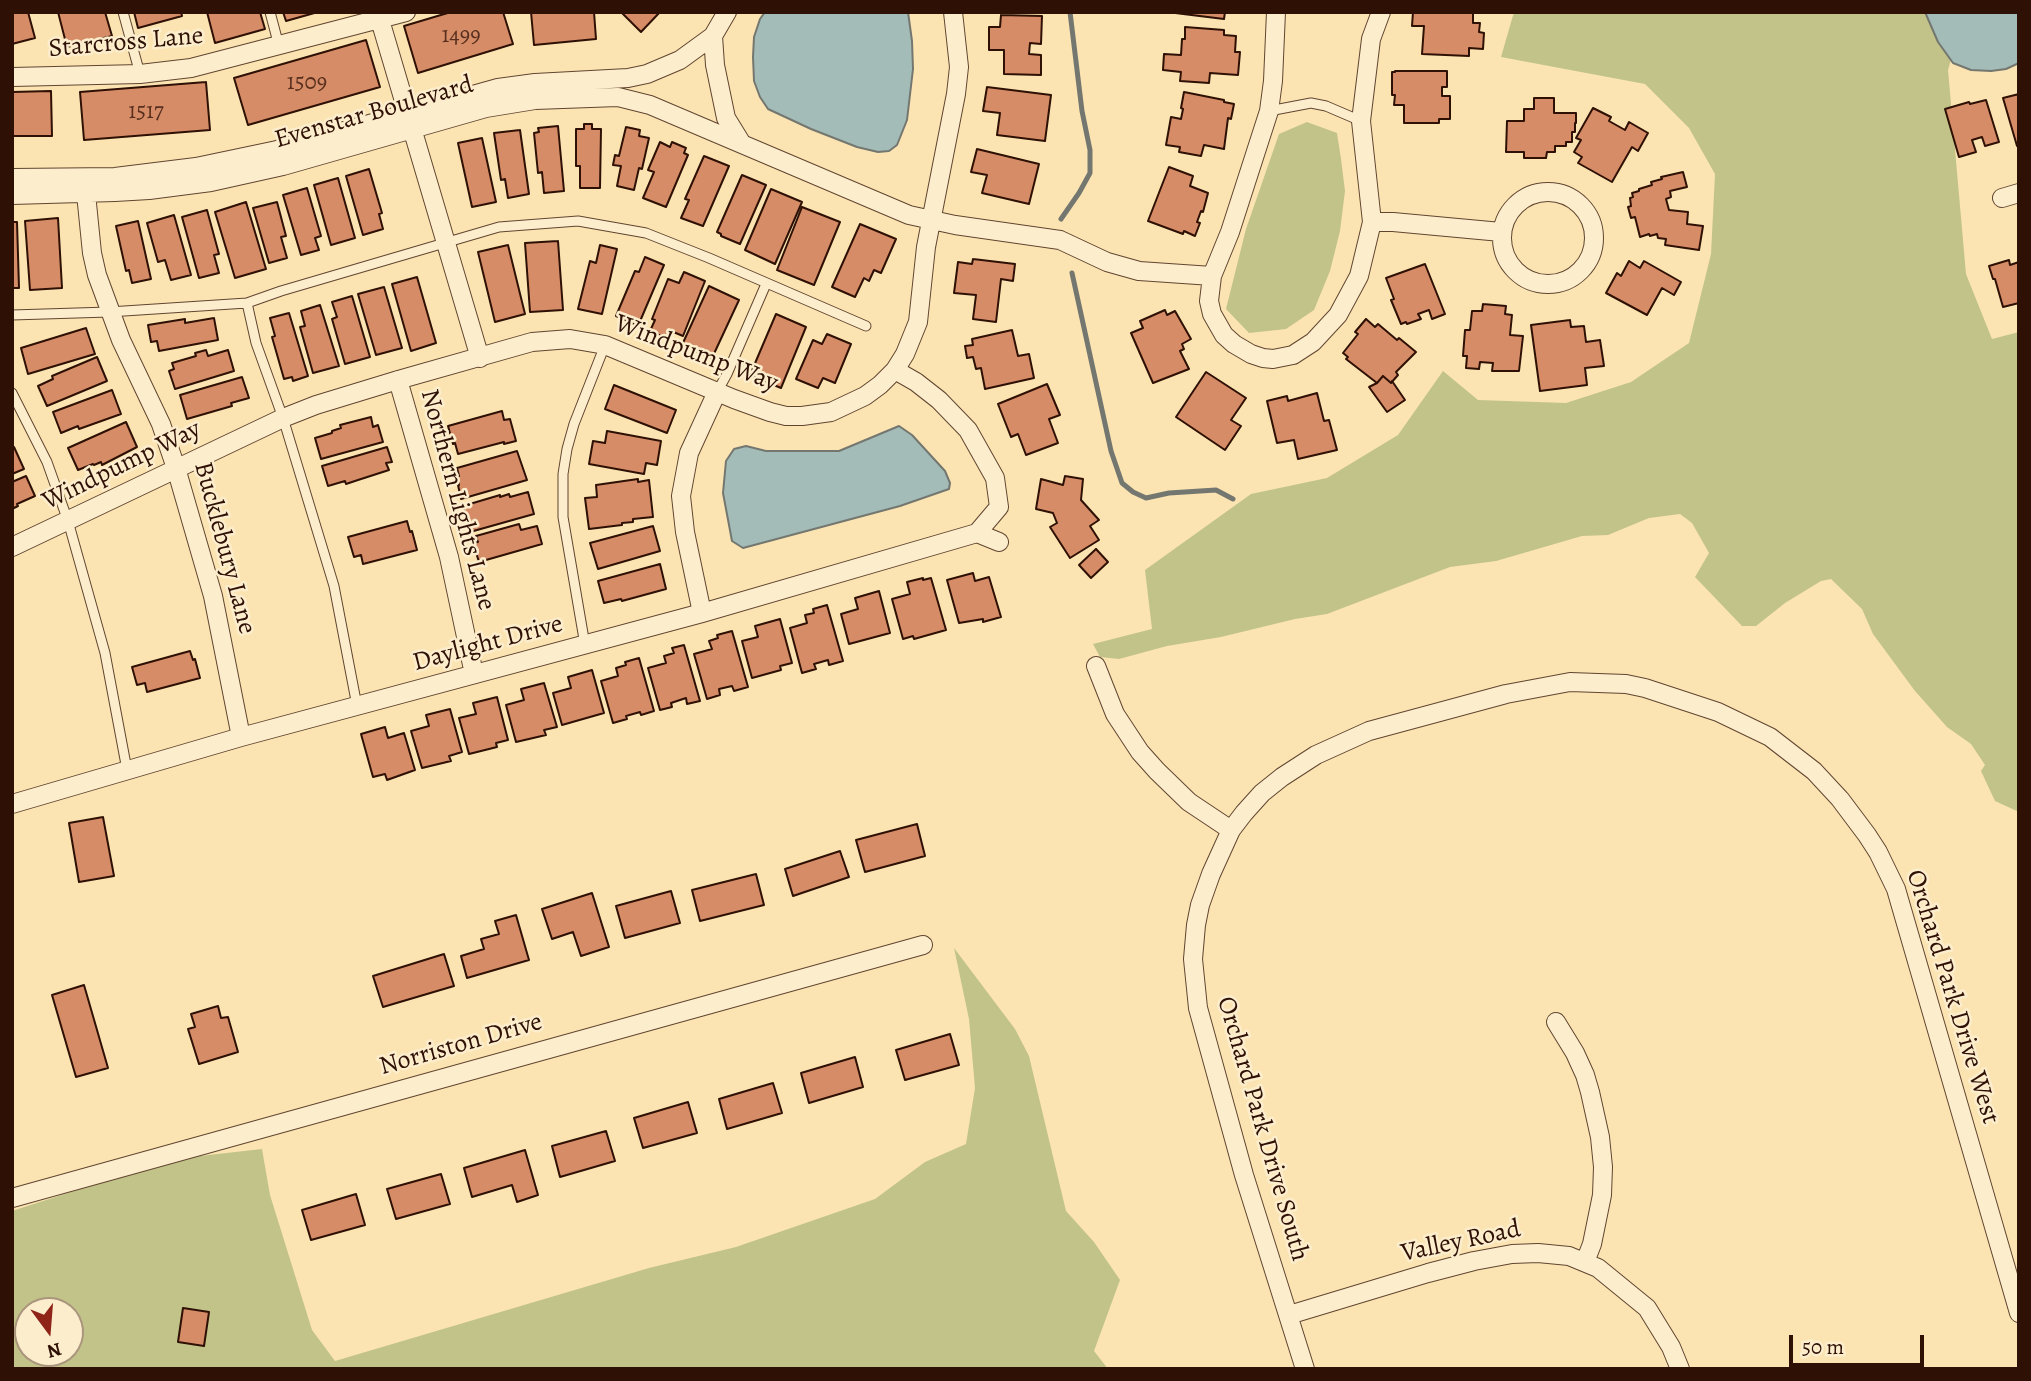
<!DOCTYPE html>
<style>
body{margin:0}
#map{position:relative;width:2031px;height:1381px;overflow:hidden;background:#fbe4b2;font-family:Alegreya,serif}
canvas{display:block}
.frame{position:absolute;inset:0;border:14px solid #2e1005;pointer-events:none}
.north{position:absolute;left:14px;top:1297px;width:70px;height:70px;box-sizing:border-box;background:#fcedcd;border:2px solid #aa957d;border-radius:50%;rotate:164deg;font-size:19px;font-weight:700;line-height:28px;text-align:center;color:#2e1005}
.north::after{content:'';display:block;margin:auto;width:24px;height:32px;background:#8f2418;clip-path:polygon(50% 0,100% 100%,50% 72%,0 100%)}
.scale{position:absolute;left:1789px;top:1335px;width:135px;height:32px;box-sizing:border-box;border:4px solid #2e1005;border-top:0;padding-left:9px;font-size:21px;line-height:24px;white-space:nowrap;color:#2e1005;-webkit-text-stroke:5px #fcedcd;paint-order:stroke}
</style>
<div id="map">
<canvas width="2031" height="1381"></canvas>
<div class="frame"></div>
<div class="north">N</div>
<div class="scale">50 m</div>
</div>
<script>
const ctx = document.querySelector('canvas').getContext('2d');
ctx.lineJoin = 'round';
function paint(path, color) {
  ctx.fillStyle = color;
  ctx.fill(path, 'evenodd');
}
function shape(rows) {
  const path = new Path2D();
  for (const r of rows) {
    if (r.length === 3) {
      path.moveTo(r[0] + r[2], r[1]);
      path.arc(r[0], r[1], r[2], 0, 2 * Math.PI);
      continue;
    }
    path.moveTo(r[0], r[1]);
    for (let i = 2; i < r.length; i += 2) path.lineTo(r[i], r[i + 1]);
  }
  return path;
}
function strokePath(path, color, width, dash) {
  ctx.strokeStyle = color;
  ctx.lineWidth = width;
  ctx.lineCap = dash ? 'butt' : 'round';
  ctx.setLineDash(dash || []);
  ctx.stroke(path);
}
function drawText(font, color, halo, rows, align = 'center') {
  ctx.font = font + ' Alegreya,serif';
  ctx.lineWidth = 5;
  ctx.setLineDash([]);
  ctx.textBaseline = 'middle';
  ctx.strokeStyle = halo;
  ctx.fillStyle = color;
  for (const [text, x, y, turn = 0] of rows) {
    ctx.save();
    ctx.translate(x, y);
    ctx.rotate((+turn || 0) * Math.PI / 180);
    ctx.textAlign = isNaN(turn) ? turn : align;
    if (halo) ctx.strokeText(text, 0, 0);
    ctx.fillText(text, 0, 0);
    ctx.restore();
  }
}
paint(shape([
 [1514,12,1925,12,1938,42,1951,60,1948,70,1966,274,1992,339,2019,332,2019,812,1995,801,1981,771,1985,765,1971,744,1947,727,1915,691,1873,634,1862,609,1831,579,1821,581,1785,603,1756,626,1742,626,1695,577,1709,553,1692,523,1680,514,1649,518,1608,535,1582,536,1496,561,1450,567,1327,614,1295,619,1221,637,1167,646,1119,659,1100,657,1093,644,1152,629,1145,570,1251,494,1327,478,1398,435,1443,371,1478,400,1566,403,1631,382,1689,343,1711,254,1715,174,1689,128,1645,84,1501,57],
 [1307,122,1337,133,1341,159,1345,191,1340,231,1330,271,1314,310,1286,329,1249,333,1226,309,1246,229,1279,134],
 [954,948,1015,1029,1029,1056,1066,1211,1094,1242,1120,1280,1094,1351,1108,1369,12,1369,12,1211,173,1159,262,1149,270,1195,312,1330,335,1361,649,1268,736,1247,875,1199,925,1162,966,1144,975,1088,969,1019],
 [28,1311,70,1311,70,1353,28,1353]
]), '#c2c389');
const water = shape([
 [765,12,908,12,912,41,913,69,907,120,897,145,889,151,878,152,857,147,811,129,768,109,760,97,754,81,753,57,754,37,760,19,765,12],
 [1925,12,2019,12,2019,63,2006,69,1991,71,1971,70,1953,63,1938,42,1925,12],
 [899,426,912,435,945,471,950,483,949,489,900,506,743,548,732,541,723,493,726,461,734,449,746,446,766,451,839,451,899,426]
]);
paint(water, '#a3bcb7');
strokePath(water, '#747770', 2);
strokePath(shape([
 [1061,219,1079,193,1090,173,1090,150,1082,111,1070,12],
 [1072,273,1111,451,1122,483,1133,492,1146,498,1169,493,1216,490,1233,499]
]), '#747770', 5);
const building = shape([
 [12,12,28,12,35,38,12,44,12,12],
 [58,12,105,12,112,36,67,47,58,12],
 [134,12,181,12,182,16,138,28,134,12],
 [207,12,260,12,265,29,215,43,207,12],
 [283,12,318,12,286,21,283,12],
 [451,12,503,12,513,44,418,73,404,26,451,12],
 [531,12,594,12,596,39,534,45,531,12],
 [621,12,660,12,641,32,621,12],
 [1167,12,1225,12,1224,19,1167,12],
 [1413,12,1473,12,1473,23,1480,23,1479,32,1484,33,1483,49,1469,48,1469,56,1422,54,1424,26,1412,26,1413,12],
 [1001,15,1042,16,1041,44,1030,43,1029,54,1041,55,1041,75,1004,74,1004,50,989,50,989,27,1000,27,1001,15],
 [1185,27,1224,30,1224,35,1236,36,1235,52,1240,52,1238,75,1210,73,1209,83,1180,81,1181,72,1163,70,1164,54,1181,55,1182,39,1185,39,1185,27],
 [366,40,380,87,248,125,234,78,366,40],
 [1395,71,1447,71,1447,87,1442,87,1442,96,1450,96,1450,119,1439,119,1439,123,1404,123,1404,105,1394,105,1395,95,1392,95,1392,72,1395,72,1395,71],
 [206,82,210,130,84,140,80,92,206,82],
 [987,87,1051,95,1045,141,997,135,1000,113,983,111,987,87],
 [51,91,52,136,12,136,12,92,51,91],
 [1184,92,1224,100,1224,102,1234,104,1231,119,1228,118,1224,149,1204,145,1201,156,1179,152,1180,147,1166,145,1171,117,1181,119,1183,109,1181,108,1184,92],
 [2019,94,2019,146,2017,146,2003,98,2019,94],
 [1534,98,1554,98,1554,113,1576,113,1576,123,1575,123,1575,132,1572,132,1572,142,1566,142,1566,146,1555,146,1555,152,1547,152,1546,158,1524,158,1524,152,1506,152,1507,121,1524,121,1524,109,1534,109,1534,98],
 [1986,100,1999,142,1985,146,1982,137,1972,140,1976,152,1959,157,1945,109,1969,102,1970,104,1986,100],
 [1593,108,1611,117,1609,121,1625,130,1629,122,1648,133,1638,151,1632,147,1612,182,1578,163,1582,157,1574,152,1581,140,1576,138,1593,108],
 [584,124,592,124,592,129,601,129,600,188,580,188,580,166,576,166,576,129,584,129,584,124],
 [558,126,564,191,544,193,542,172,538,173,534,133,539,132,538,128,558,126],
 [626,127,640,130,639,136,649,138,642,169,639,168,634,190,617,186,621,166,613,165,615,155,619,156,626,127],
 [520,130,529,194,508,198,505,179,501,180,494,133,520,130],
 [482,138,496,202,472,207,458,143,482,138],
 [660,142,670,147,672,142,686,148,684,153,688,155,666,207,643,198,654,172,648,170,660,142],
 [977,149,1039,164,1029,204,982,193,987,175,971,172,977,149],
 [704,156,729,166,703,226,681,218,689,200,685,199,704,156],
 [1169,167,1193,176,1190,186,1208,193,1203,212,1201,211,1197,222,1200,223,1195,236,1184,231,1183,234,1148,221,1169,167],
 [369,169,382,213,379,214,383,229,363,235,346,176,369,169],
 [1683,172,1687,187,1670,191,1671,197,1666,199,1669,210,1688,212,1687,224,1703,226,1699,250,1665,245,1666,239,1658,238,1657,234,1650,236,1649,234,1640,237,1635,217,1631,218,1628,207,1631,206,1630,198,1633,197,1632,193,1639,191,1639,189,1652,185,1651,182,1662,179,1661,177,1683,172],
 [742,175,766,185,740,244,721,236,721,234,717,232,742,175],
 [338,178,355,238,331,245,314,185,338,178],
 [307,188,321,236,315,238,319,250,301,255,283,195,307,188],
 [771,189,802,202,775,264,745,250,771,189],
 [246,202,266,269,235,278,215,212,246,202],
 [277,202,286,236,281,237,287,258,269,263,253,208,277,202],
 [802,207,840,222,814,285,777,270,802,207],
 [207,210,219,254,214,255,219,273,199,278,182,217,207,210],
 [174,215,191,275,171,280,165,260,158,262,147,223,174,215],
 [58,218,62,288,30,290,25,221,58,218],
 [138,221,151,279,132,283,129,270,126,271,116,226,138,221],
 [12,222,17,222,19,288,12,288,12,222],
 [860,224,896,239,881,273,874,270,869,281,864,278,855,297,832,287,860,224],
 [558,241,563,310,530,312,525,243,558,241],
 [508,245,525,314,495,322,478,252,508,245],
 [600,245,617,249,602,314,578,309,590,261,596,263,600,245],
 [645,257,664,265,638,326,616,316,635,271,639,272,645,257],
 [973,259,1015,264,1013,281,1001,279,996,322,973,319,976,295,954,293,958,262,972,264,973,259],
 [2009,260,2010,265,2019,262,2019,303,2003,307,1995,279,1993,279,1989,266,2009,260],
 [1629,261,1640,268,1644,261,1681,282,1674,295,1662,288,1647,315,1606,293,1617,273,1621,276,1629,261],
 [1425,264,1445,314,1432,319,1429,310,1418,314,1421,319,1407,324,1406,322,1401,324,1391,300,1394,299,1386,278,1425,264],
 [684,272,705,281,683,336,671,331,668,339,650,331,655,320,652,319,668,279,679,283,684,272],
 [417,277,436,343,411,351,392,284,417,277],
 [709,286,739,300,712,358,682,345,709,286],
 [384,287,402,348,376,355,358,294,384,287],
 [352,296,370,357,345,364,332,319,337,317,332,302,352,296],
 [1483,304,1506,306,1505,314,1512,315,1510,335,1523,336,1519,371,1492,371,1493,363,1480,362,1479,369,1466,368,1467,356,1463,356,1465,330,1470,330,1472,311,1482,311,1483,304],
 [320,305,339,366,313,373,300,327,305,326,301,311,320,305],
 [1165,310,1167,315,1175,311,1191,339,1182,344,1184,349,1180,351,1189,369,1153,383,1131,333,1143,328,1140,321,1165,310],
 [289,313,308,376,293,381,292,377,284,379,272,337,275,336,270,318,289,313],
 [776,314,806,327,781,388,750,375,776,314],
 [214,318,218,340,159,351,157,341,151,342,148,325,185,319,185,323,214,318],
 [1366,319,1375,327,1378,324,1397,340,1399,338,1416,352,1396,372,1398,375,1391,383,1383,376,1377,383,1346,359,1348,357,1343,353,1358,334,1355,332,1366,319],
 [1570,320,1571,327,1584,326,1586,342,1600,340,1604,366,1585,368,1587,385,1540,391,1531,325,1570,320],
 [86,328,95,354,28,374,21,348,86,328],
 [1012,330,1018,356,1029,354,1034,378,985,389,981,368,976,369,973,357,967,358,965,346,973,345,972,339,1012,330],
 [827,334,851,344,835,383,823,378,818,388,796,379,813,340,822,344,827,334],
 [206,350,208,356,228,350,234,371,175,389,169,371,174,369,172,363,196,356,195,353,206,350],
 [97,357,107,381,47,406,38,386,53,379,52,376,97,357],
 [1206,372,1246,398,1231,420,1241,426,1225,450,1176,417,1206,372],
 [1383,376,1391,383,1392,381,1405,400,1387,412,1369,387,1377,383,1383,376],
 [242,377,249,398,231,403,232,406,187,419,180,395,242,377],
 [1047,384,1060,415,1049,419,1058,443,1026,455,1018,434,1011,437,998,404,1047,384],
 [614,385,676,410,667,433,605,409,614,385],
 [112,390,121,414,79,429,78,426,61,433,53,412,112,390],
 [1317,393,1324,421,1329,420,1337,450,1298,459,1294,440,1277,443,1267,401,1287,396,1288,401,1317,393],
 [502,411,504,420,510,419,516,441,504,444,504,442,458,454,455,443,453,444,448,426,502,411],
 [371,417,373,427,378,425,383,442,321,459,315,438,332,433,332,431,341,428,340,425,371,417],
 [126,422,137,447,102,465,101,462,94,465,93,464,78,470,68,448,126,422],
 [607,431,661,441,657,465,646,463,644,474,589,464,593,441,605,443,607,431],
 [14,447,24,469,12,474,12,448,14,447],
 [387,447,392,462,386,463,389,470,358,480,346,484,345,481,328,486,322,466,387,447],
 [517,451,527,480,461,499,458,485,459,485,457,477,459,476,457,468,517,451],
 [26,476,35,496,17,504,18,506,12,509,12,482,26,476],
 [1065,476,1083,479,1081,500,1099,520,1090,526,1099,540,1070,558,1050,527,1057,523,1053,513,1036,509,1041,479,1063,485,1065,476],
 [638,479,638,482,649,480,653,517,633,519,633,522,622,523,622,525,589,529,585,498,597,497,596,485,638,479],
 [528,492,534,514,470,532,463,506,500,495,500,497,509,494,510,497,528,492],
 [407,521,410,532,412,531,417,550,363,564,361,555,354,557,348,537,407,521],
 [519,524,521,530,537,526,542,544,479,562,473,543,478,542,476,536,519,524],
 [653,526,660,551,598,569,590,543,653,526],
 [1096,549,1108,562,1091,578,1079,565,1096,549],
 [660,564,666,589,622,601,621,599,604,603,598,581,660,564],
 [973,573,975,581,989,577,1001,617,983,622,983,619,959,623,947,580,973,573],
 [923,578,923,580,931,578,946,630,914,639,913,636,903,639,892,599,910,594,907,582,923,578],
 [879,591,890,633,849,644,841,614,858,609,855,598,879,591],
 [827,605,843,661,829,665,828,660,814,664,816,669,802,673,790,628,807,623,805,615,814,613,813,609,827,605],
 [780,619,792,663,780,666,781,670,752,678,742,641,758,637,755,626,780,619],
 [732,631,748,687,734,691,732,686,719,689,720,695,707,699,694,654,712,649,709,641,718,638,717,635,732,631],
 [684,645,700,701,687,704,686,698,671,703,672,707,660,710,648,668,666,663,664,656,674,653,672,648,684,645],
 [190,651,193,660,195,659,200,678,147,692,145,683,137,685,132,667,190,651],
 [639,658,654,711,641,715,640,712,626,716,627,719,613,723,601,681,618,676,616,668,626,665,625,662,639,658],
 [592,670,604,713,562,725,553,693,571,688,568,677,592,670],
 [544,683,557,727,544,730,546,735,516,742,506,705,524,700,521,689,544,683],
 [497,697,508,740,496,743,497,747,469,754,459,718,476,714,473,703,497,697],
 [450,709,462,752,449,756,451,761,422,768,411,731,429,726,426,715,450,709],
 [385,727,388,738,404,733,415,770,387,780,385,774,373,777,361,734,385,727],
 [103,817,114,876,79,882,69,823,103,817],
 [917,824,925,856,865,872,856,840,917,824],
 [840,851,849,877,793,896,785,869,840,851],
 [756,874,764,905,700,921,692,890,756,874],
 [671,891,680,923,625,938,616,906,671,891],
 [592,893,609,947,581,956,573,932,552,939,542,909,592,893],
 [516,915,529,960,467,978,461,956,484,949,481,939,499,934,495,921,516,915],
 [444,954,454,986,383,1007,373,976,444,954],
 [84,985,108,1068,76,1077,52,995,84,985],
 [218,1006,221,1018,228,1017,238,1052,199,1064,188,1029,195,1027,191,1014,218,1006],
 [950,1034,959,1065,905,1080,896,1050,950,1034],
 [855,1057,863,1087,809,1103,801,1073,855,1057],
 [773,1083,782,1113,727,1129,719,1099,773,1083],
 [688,1102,697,1133,643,1148,634,1118,688,1102],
 [606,1131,615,1161,560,1177,552,1146,606,1131],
 [525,1150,538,1195,517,1202,512,1185,472,1197,464,1168,525,1150],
 [441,1174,450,1204,396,1219,387,1189,441,1174],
 [356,1194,365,1225,311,1240,302,1210,356,1194],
 [183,1308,209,1312,204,1346,178,1342,183,1308]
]);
paint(building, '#d68d67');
strokePath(building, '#2e1005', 2);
const lane = shape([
 [123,12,140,74],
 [270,12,279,46],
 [1269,111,1311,103,1326,106,1361,121],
 [247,303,256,343,283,418,334,586,357,706],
 [12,315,109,312,247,303,281,291,499,227,578,221,646,233,709,258,866,326],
 [717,392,727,374,766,284],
 [12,393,47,462,68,521,105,653,127,770],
 [585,645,563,517,563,474,567,449,574,424,605,345]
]);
const street = shape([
 [1276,12,1273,81,1269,111,1230,232,1212,276,1209,301,1212,314,1224,335,1234,344,1251,354,1263,358,1273,359,1293,355,1313,342,1338,315,1359,276,1372,222,1361,121,1371,39,1381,12],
 [380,20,480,358],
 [713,36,715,65,726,118,742,144],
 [12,77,140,74,191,68,406,12],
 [12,178,115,177,196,167,277,150,498,88,535,83,628,78,647,74,680,60,713,36,727,12],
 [85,184,92,253,97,275,121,340,161,424,176,468,213,596,241,737],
 [1548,238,46],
 [12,195,115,192,149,190,211,182,283,166,486,108,535,100,618,97,650,105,909,215,955,225,1060,240,1107,262,1139,271,1212,276],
 [2002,198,2019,193],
 [1372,222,1393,222,1501,232],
 [398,380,449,557,474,674],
 [977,533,999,542],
 [12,547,283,418,316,405,398,380,532,342,570,339,605,345,734,399,770,412,786,416,802,416,831,412,865,396,880,385,895,370,905,354,918,322,926,247,956,94,959,67,953,12],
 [702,613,685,532,681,496,689,453,717,392],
 [1096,666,1115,714,1140,752,1157,771,1189,802,1231,830],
 [12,804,241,737,702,613,977,533,999,507,995,478,968,430,939,400,916,382,895,370],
 [1556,1022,1575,1053,1585,1075,1590,1092,1600,1137,1603,1167,1602,1195,1592,1244,1585,1262],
 [12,1198,923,945],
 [1289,1315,1428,1273,1474,1261,1512,1254,1538,1253,1569,1256,1598,1268,1647,1308,1671,1347,1680,1369],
 [1305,1369,1244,1175,1198,1008,1193,959,1196,925,1200,905,1211,874,1231,830,1244,813,1262,793,1282,777,1316,755,1369,731,1506,694,1570,682,1626,684,1645,688,1718,712,1770,737,1814,771,1840,799,1867,835,1878,852,1896,889,2019,1313]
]);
strokePath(lane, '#614530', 11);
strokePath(street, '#614530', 20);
strokePath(lane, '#fcedcd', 9);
strokePath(street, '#fcedcd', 18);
drawText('23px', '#582f1e', null, [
 ["1499",461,36],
 ["1509",307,83],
 ["1517",146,112]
]);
drawText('26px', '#2e1005', '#fcedcd', [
 ["Starcross Lane",126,43,-5],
 ["Evenstar Boulevard",374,113,-16],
 ["Windpump Way",696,354,21],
 ["Windpump Way",122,466,-26],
 ["Northern Lights Lane",457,500,75],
 ["Bucklebury Lane",224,548,75],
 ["Daylight Drive",488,644,-15],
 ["Orchard Park Drive West",1952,997,73],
 ["Norriston Drive",461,1045,-16],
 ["Orchard Park Drive South",1262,1129,74],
 ["Valley Road",1461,1242,-12]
]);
</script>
